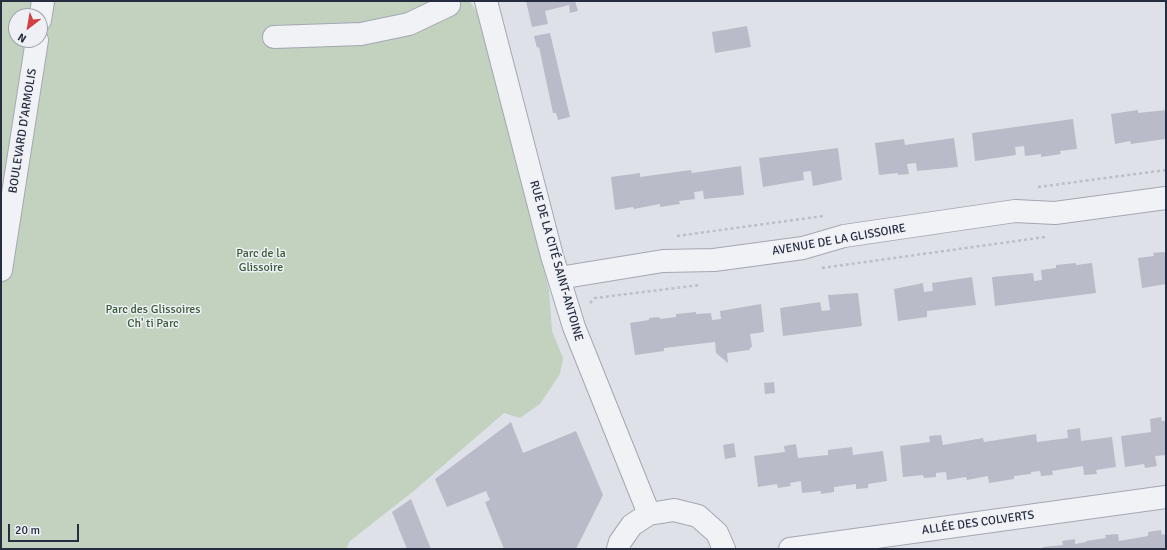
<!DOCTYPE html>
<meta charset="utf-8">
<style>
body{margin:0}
#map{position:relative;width:1167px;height:550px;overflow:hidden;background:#dee1e8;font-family:Signika,sans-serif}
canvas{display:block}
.frame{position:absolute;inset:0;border:2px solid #272d40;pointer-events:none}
.north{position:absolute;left:8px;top:8px;width:40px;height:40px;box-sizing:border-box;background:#eef0f6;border:1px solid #9ea2ad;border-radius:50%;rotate:211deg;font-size:11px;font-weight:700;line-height:16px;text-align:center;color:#272d40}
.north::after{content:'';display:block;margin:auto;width:14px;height:18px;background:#d14043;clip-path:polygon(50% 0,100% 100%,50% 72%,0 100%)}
.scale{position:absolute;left:8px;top:524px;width:71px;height:18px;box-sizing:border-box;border:2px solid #272d40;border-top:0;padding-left:5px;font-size:12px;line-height:14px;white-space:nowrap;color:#272d40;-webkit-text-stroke:3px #eef0f6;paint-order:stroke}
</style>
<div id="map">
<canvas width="1167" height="550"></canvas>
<div class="frame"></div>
<div class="north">N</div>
<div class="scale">20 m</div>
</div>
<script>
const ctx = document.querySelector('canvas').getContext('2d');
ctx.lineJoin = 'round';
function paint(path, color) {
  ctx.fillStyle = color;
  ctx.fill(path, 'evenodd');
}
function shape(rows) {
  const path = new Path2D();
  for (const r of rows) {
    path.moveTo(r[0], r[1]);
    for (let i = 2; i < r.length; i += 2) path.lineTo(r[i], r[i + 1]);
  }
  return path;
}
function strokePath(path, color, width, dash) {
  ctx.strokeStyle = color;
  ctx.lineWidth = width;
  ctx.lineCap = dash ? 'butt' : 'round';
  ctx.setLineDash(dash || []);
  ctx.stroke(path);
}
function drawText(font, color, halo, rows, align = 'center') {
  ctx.font = font + ' Signika,sans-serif';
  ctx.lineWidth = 3;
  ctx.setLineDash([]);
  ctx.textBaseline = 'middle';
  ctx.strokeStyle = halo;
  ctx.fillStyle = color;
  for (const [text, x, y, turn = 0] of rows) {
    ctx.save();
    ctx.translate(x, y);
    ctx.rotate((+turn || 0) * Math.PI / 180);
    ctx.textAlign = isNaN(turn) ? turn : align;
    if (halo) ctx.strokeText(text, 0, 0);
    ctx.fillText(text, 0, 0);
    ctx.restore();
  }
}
paint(shape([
 [1,1,470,1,478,14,549,290,552,331,563,358,560,374,540,404,520,418,504,413,415,490,350,541,346,549,1,549],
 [16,16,40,16,40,40,16,40]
]), '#c2d2bf');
paint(shape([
 [526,1,575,1,578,11,570,13,569,5,545,11,548,24,532,27],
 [747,26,751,47,715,53,712,32],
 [550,33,570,117,558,120,556,113,553,113,539,47,537,48,534,36],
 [1138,110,1138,113,1166,110,1165,139,1131,144,1130,141,1115,144,1111,114],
 [1073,119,1077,149,1060,151,1061,154,1041,157,1041,154,1025,156,1024,146,1015,147,1016,155,975,161,972,133],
 [954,138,958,167,917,171,916,163,907,164,909,174,898,175,898,173,879,175,875,143,904,139,905,145],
 [838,148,842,180,813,186,811,171,803,172,804,180,763,187,759,158],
 [741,166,744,195,704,199,703,191,694,192,695,199,679,201,680,204,660,207,660,204,634,209,633,207,615,210,611,177,640,173,640,177,691,170,692,173],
 [1163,252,1166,253,1166,284,1142,288,1138,258,1154,256,1153,253],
 [1076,263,1076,265,1092,263,1096,293,995,306,992,277,1033,273,1034,281,1042,280,1041,270,1056,268,1056,265],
 [972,277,976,305,927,311,927,317,898,321,894,289,923,283,924,292,933,291,932,283],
 [858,293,862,326,783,336,780,308,820,302,822,311,830,310,828,295],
 [761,304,764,332,750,334,752,346,749,350,727,353,728,363,716,353,715,342,664,348,664,351,635,355,630,323,649,320,649,318,659,317,660,319,676,317,676,314,696,312,696,314,711,313,712,320,721,319,720,311],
 [774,382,775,393,765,394,764,383],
 [1161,417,1162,421,1166,421,1166,455,1155,456,1157,466,1145,468,1144,464,1125,467,1121,436,1151,432,1150,419],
 [511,422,523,453,576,431,603,495,576,549,504,549,485,502,490,500,486,491,447,507,435,479],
 [1080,428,1081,441,1112,437,1116,467,1096,470,1097,474,1084,475,1083,466,1052,471,1053,475,1041,476,1040,471,1031,472,1031,474,1014,476,1014,479,989,483,988,476,967,480,966,477,947,480,946,472,936,473,936,477,924,478,923,475,903,477,900,446,930,442,929,436,941,435,943,445,983,438,984,442,1036,434,1037,442,1068,438,1067,430],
 [734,443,736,457,725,459,723,445],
 [796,444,798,458,828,455,828,450,852,447,853,455,883,451,887,481,868,484,868,488,856,489,856,484,834,487,834,492,821,494,821,491,802,493,801,481,790,483,791,486,778,488,777,484,758,487,754,456,785,452,784,446],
 [411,499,431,549,407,549,392,512],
 [1161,530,1162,535,1166,534,1166,549,1044,549,1043,547,1063,545,1062,541,1075,539,1075,544,1086,542,1086,541,1106,538,1105,535,1118,534,1119,541,1148,536,1148,532]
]), '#b9bcc8');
const minor = shape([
 [486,1,552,256,574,327,649,514],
 [40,20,43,1],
 [274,37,361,34,409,24,449,5],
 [1,270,37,40],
 [559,278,663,261,714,260,803,248,844,236,1015,211,1055,213,1166,198],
 [618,549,620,542,632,525,649,514,674,510,698,516,717,533,724,549],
 [790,549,1166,497]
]);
strokePath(minor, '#a3a7b2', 24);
strokePath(shape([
 [1038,187,1166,170],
 [677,236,823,216],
 [822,268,1045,237],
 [590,303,595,298,700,285]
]), '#bcbfc7', 2.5, [3, 3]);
strokePath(minor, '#f1f2f6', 22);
drawText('12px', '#272d40', '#eef0f6', [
 ["BOULEVARD D'ARMOLIS",23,131,-81],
 ["AVENUE DE LA GLISSOIRE",839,240,-10],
 ["RUE DE LA CITÉ SAINT-ANTOINE",556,261,74],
 ["ALLÉE DES COLVERTS",978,523,-8]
]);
drawText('12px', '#375c34', '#eef0f6', [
 ["Parc de la",261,254],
 ["Glissoire",261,268],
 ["Parc des Glissoires",153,310],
 ["Ch' ti Parc",153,324]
]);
</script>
